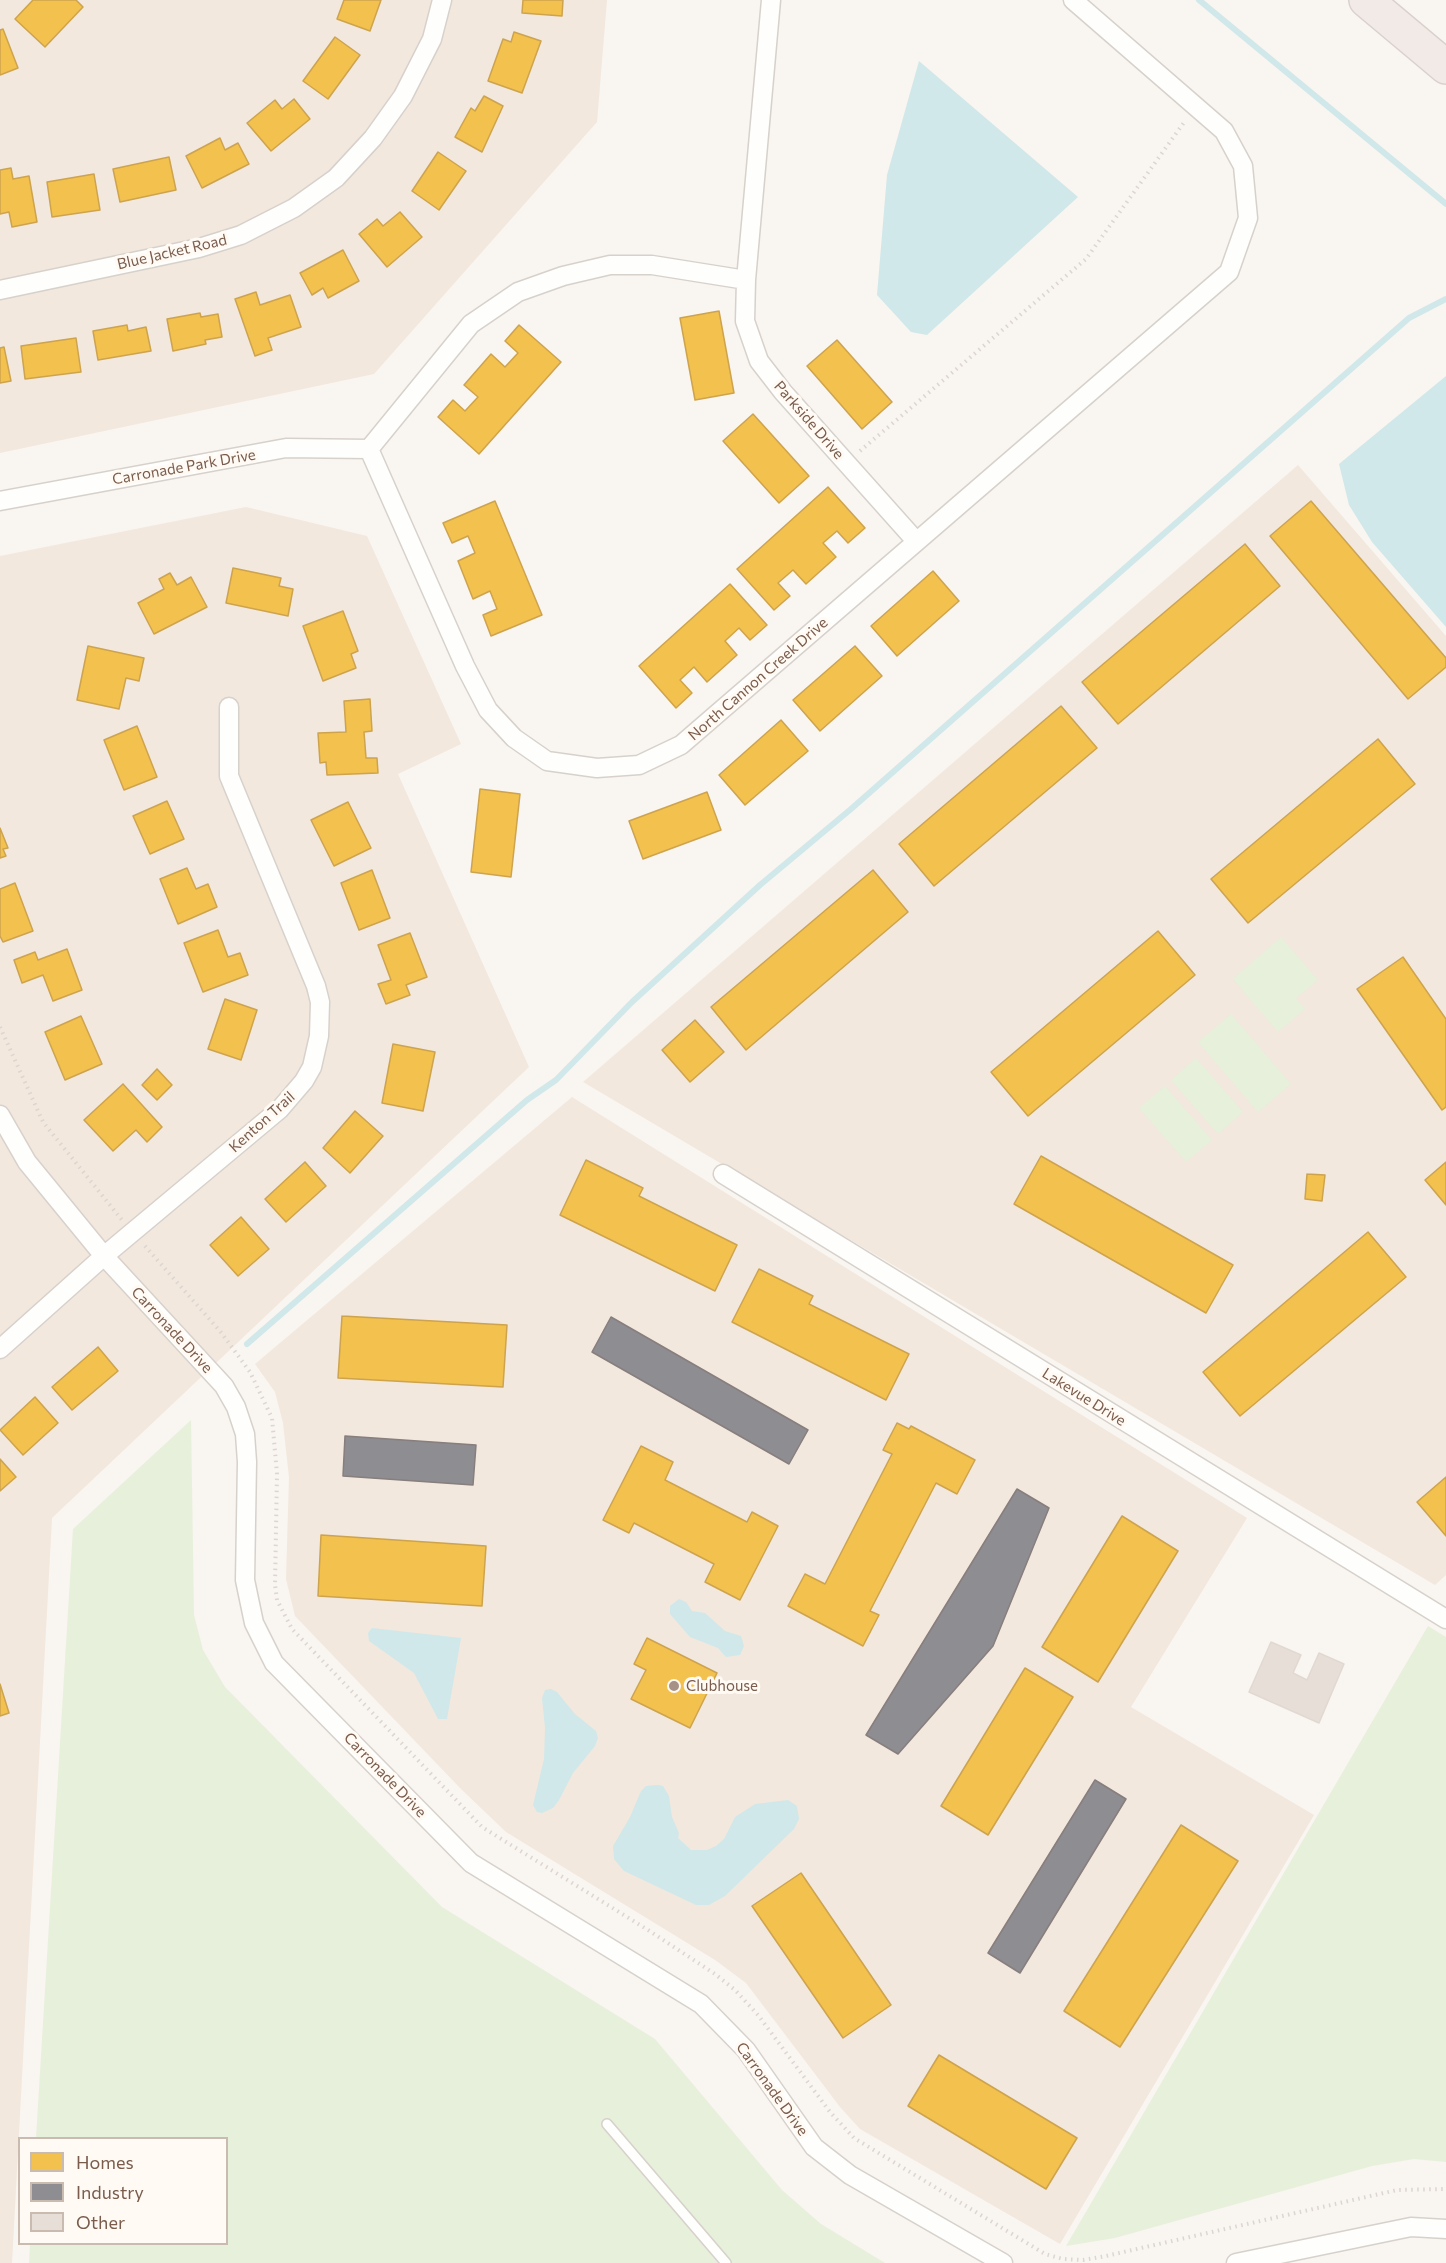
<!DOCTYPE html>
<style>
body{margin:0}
#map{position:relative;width:1446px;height:2263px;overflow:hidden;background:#f9f5f0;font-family:Commissioner,sans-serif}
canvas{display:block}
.legend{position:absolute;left:18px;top:2137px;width:210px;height:108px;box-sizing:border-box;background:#fffaf3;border:2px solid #cabbb1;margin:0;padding:8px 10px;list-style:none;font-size:18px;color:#7a5c4d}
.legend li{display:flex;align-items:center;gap:12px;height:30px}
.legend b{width:30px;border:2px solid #cabbb1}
</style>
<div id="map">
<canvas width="1446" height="2263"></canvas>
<ul class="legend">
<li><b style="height:16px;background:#f2c14e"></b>Homes</li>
<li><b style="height:16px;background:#8d8d92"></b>Industry</li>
<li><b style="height:16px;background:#e6ded7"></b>Other</li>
</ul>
</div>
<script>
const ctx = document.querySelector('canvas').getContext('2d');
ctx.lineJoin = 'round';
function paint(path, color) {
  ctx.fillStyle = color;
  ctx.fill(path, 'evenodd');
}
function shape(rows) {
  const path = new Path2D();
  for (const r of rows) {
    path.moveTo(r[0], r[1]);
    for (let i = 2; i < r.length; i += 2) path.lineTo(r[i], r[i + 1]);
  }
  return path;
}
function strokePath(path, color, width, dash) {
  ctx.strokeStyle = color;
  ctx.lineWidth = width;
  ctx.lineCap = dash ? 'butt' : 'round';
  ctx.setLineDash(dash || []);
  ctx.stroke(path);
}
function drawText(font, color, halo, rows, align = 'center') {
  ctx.font = font + ' Commissioner,sans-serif';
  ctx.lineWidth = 6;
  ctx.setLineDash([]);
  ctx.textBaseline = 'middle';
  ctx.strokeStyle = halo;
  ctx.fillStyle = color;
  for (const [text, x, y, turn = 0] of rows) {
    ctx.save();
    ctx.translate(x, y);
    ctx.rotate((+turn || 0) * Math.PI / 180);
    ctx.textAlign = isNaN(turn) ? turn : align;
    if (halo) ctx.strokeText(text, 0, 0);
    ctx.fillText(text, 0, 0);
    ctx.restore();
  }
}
paint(shape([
 [0,0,607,0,597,122,374,374,0,453],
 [1298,465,1446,636,1446,1575,1435,1585,583,1082],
 [246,507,367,536,461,744,398,774,529,1067,52,1518,12,2263,0,2263,0,556],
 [572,1097,1247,1518,1131,1707,1314,1815,1060,2244,860,2129,840,2107,746,1983,715,1960,506,1832,461,1789,295,1616,286,1579,289,1477,283,1423,275,1392,255,1364]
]), '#f2e8de');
paint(shape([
 [1281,937,1318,980,1296,998,1305,1009,1278,1032,1233,979],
 [1231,1014,1291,1084,1258,1112,1198,1042],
 [1196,1058,1243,1112,1218,1134,1171,1080],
 [1165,1086,1212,1140,1186,1162,1139,1108],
 [191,1420,194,1615,203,1650,225,1687,442,1907,655,2039,782,2190,821,2224,885,2263,29,2263,30,2244,226,2244,226,2138,36,2138,73,1529],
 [1428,1626,1446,1637,1446,2162,1414,2159,1372,2166,1115,2238,1066,2246]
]), '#e7f0db');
paint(shape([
 [919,61,1078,197,927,335,911,332,877,295,887,175],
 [1446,376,1446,627,1372,542,1349,505,1339,464],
 [679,1599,686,1602,692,1611,705,1613,725,1631,741,1636,744,1646,740,1655,726,1657,718,1648,690,1637,670,1614,670,1606],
 [372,1628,461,1638,447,1719,438,1719,414,1673,369,1641,368,1633],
 [551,1689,557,1692,575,1714,596,1731,598,1738,595,1746,573,1773,559,1800,553,1808,542,1813,537,1812,533,1805,544,1759,545,1728,542,1698,545,1690],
 [658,1785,663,1786,669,1796,672,1817,679,1833,678,1838,691,1850,707,1850,716,1846,724,1839,735,1817,755,1804,788,1800,797,1806,799,1819,794,1829,725,1896,709,1905,696,1905,624,1871,614,1859,613,1846,630,1817,641,1791,646,1786]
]), '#d0e8ea');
const homes = shape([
 [33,0,76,0,83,7,45,47,15,19,33,0],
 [344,0,381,0,370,31,337,19,344,0],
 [523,0,563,0,562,16,522,13,523,0],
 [3,29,18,68,0,75,0,30,3,29],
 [514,32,541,41,522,93,488,81,503,39,511,42,514,32],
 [335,37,360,55,328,99,303,81,335,37],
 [484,96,503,106,482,152,455,137,471,108,475,111,484,96],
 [294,99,310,119,271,151,247,123,275,100,282,109,294,99],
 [220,138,225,150,238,143,249,164,202,188,186,156,220,138],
 [438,152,466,171,439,210,412,191,438,152],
 [169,157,176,190,120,202,113,169,169,157],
 [11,168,13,179,29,176,37,222,12,227,9,212,0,214,0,170,11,168],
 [94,174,100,210,52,217,47,182,94,174],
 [400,212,422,237,387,267,359,234,377,219,383,226,400,212],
 [343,250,359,281,328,298,323,288,312,295,300,273,343,250],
 [256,292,260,305,290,295,301,327,268,338,272,350,255,356,235,299,256,292],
 [719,311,734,393,695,400,680,318,719,311],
 [200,313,201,317,218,314,222,337,205,340,206,344,173,351,167,319,200,313],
 [127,325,128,331,146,327,151,351,98,360,93,331,127,325],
 [519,325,561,362,479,454,438,417,453,400,465,411,478,397,464,385,491,354,505,367,518,353,505,341,519,325],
 [76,338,81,372,25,379,21,346,76,338],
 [837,340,892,402,862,429,807,366,837,340],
 [4,347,11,381,0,383,0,348,4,347],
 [753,414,809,476,779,503,723,441,753,414],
 [828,487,865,528,848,543,837,531,823,543,836,557,806,584,793,570,778,583,790,596,774,610,737,569,828,487],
 [495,501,542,615,491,636,483,615,497,609,490,591,473,599,458,561,475,553,468,536,452,543,443,523,495,501],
 [1311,501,1446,658,1446,667,1408,699,1270,536,1311,501],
 [1245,544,1280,586,1118,724,1082,682,1245,544],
 [233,568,281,578,279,586,293,589,288,616,226,603,233,568],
 [933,571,959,601,897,656,871,626,933,571],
 [170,573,177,585,191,577,207,607,154,634,138,603,164,589,159,579,170,573],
 [730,584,767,625,750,640,739,628,725,641,737,655,707,682,694,667,680,680,692,693,676,708,639,666,730,584],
 [343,611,358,651,351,654,356,668,323,681,303,626,343,611],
 [88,646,144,658,139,681,126,678,119,709,77,700,88,646],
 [855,646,882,676,820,731,793,700,855,646],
 [370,699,372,731,364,732,366,758,377,758,378,773,327,775,326,762,320,763,318,733,346,732,344,701,370,699],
 [1061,706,1097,748,934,886,899,844,1061,706],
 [781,720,808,751,745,805,719,775,781,720],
 [137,726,157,777,124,790,104,740,137,726],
 [1378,739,1415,784,1248,923,1211,879,1378,739],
 [480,789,520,794,511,877,471,872,480,789],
 [707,792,721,830,643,859,629,821,707,792],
 [167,801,184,839,150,854,133,816,167,801],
 [348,802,371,848,334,866,311,820,348,802],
 [0,828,8,848,3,849,6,856,0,858,0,828],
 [187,868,196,889,208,884,217,907,178,924,160,879,187,868],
 [372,870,390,918,359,930,341,883,372,870],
 [873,870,908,912,746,1050,711,1007,873,870],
 [15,883,33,931,3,942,0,936,0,889,15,883],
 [218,930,228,957,240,953,248,975,203,992,184,943,218,930],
 [1158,931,1195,975,1028,1116,991,1072,1158,931],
 [410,933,427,977,406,985,410,995,386,1004,378,984,391,980,378,945,410,933],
 [67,949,82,990,53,1001,43,975,22,983,14,960,35,952,38,960,67,949],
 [1403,957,1446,1019,1446,1107,1442,1110,1357,989,1403,957],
 [225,999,257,1010,241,1060,208,1049,225,999],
 [81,1016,102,1064,65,1080,45,1032,81,1016],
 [695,1020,724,1052,690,1082,662,1050,695,1020],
 [393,1044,435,1052,423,1111,382,1103,393,1044],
 [157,1069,172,1085,157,1100,142,1085,157,1069],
 [123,1084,162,1127,147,1142,136,1130,113,1151,84,1120,123,1084],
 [355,1111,383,1136,350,1173,323,1148,355,1111],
 [1041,1156,1233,1265,1206,1313,1014,1204,1041,1156],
 [586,1160,643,1188,639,1196,737,1245,715,1291,560,1215,586,1160],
 [305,1162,326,1186,286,1222,265,1199,305,1162],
 [1446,1162,1446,1205,1425,1180,1446,1162],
 [1307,1174,1325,1175,1322,1201,1305,1199,1307,1174],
 [241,1217,269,1249,238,1276,210,1245,241,1217],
 [1368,1232,1406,1277,1240,1416,1203,1372,1368,1232],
 [759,1269,813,1296,809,1304,909,1354,886,1400,732,1322,759,1269],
 [342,1316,507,1325,503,1387,338,1378,342,1316],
 [98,1347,118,1371,72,1410,52,1387,98,1347],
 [35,1397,58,1423,23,1455,0,1430,35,1397],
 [897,1423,909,1429,911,1426,975,1460,957,1494,936,1483,870,1611,879,1615,863,1646,788,1606,805,1574,825,1584,892,1454,883,1450,897,1423],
 [641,1446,673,1462,665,1480,747,1522,752,1512,778,1526,740,1600,705,1582,714,1564,634,1523,629,1533,603,1520,641,1446],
 [0,1459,16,1477,0,1491,0,1459],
 [1446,1477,1446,1536,1417,1502,1446,1477],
 [1122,1516,1178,1551,1098,1682,1042,1647,1122,1516],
 [321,1535,486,1546,482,1606,318,1596,321,1535],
 [647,1638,717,1673,690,1728,631,1699,646,1670,634,1664,647,1638],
 [1025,1668,1073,1697,988,1835,941,1806,1025,1668],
 [0,1684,9,1713,0,1716,0,1684],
 [1181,1825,1238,1861,1120,2047,1064,2011,1181,1825],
 [801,1873,891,2005,843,2038,752,1906,801,1873],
 [939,2055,1077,2138,1046,2189,908,2106,939,2055]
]);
paint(homes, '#f2c14e');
strokePath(homes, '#cea34e', 1.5);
const industry = shape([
 [611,1317,808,1430,789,1464,592,1352,611,1317],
 [345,1436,476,1445,473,1485,343,1476,345,1436],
 [1017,1489,1049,1508,993,1646,898,1754,866,1735,1017,1489],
 [1095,1780,1126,1799,1020,1973,988,1953,1095,1780]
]);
paint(industry, '#8d8d92');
strokePath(industry, '#877e7d', 1.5);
strokePath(shape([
 [1199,0,1446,204],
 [247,1344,527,1100,556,1080,632,1002,760,885,851,809,1409,318,1446,299]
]), '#d0e8ea', 6);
const building = shape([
 [1271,1642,1301,1655,1293,1673,1307,1680,1319,1653,1344,1664,1319,1723,1249,1692,1271,1642]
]);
paint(building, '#e6ded7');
strokePath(building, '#e2d8d2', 1.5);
const service = shape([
 [607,2124,726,2263]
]);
const minor = shape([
 [771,0,746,280,745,321,759,361,783,392,916,541],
 [0,290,199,248,241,235,294,208,336,178,373,138,403,96,432,39,442,0],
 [369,449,465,666,488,710,514,738,547,761,597,768,639,765,681,745,1229,272,1248,218,1243,166,1224,131,1073,0],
 [369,449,471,324,518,292,563,276,610,265,652,265,746,280],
 [0,501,286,448,369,449],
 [0,1115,27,1162,104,1256,224,1386,236,1407,245,1434,247,1462,245,1580,254,1623,274,1663,471,1863,701,2004,746,2050,814,2147,850,2175,1003,2263],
 [723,1174,1446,1619],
 [0,1349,104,1256,280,1109,304,1081,312,1067,319,1036,320,1002,316,986,229,776,229,707],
 [1236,2263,1411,2227,1446,2229]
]);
const motorway = shape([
 [1366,0,1446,67]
]);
strokePath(service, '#d7d1cb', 12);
strokePath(minor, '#d7d1cb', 21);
strokePath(motorway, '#dad1cc', 36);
strokePath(shape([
 [860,451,1086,259,1185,121],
 [0,1027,43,1122,122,1220],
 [145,1246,220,1331,250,1372,272,1418,277,1474,275,1585,277,1600,292,1629,482,1827,648,1930,715,1974,735,1990,758,2015,830,2112,854,2138,1045,2254,1063,2259,1083,2260,1106,2256,1397,2190,1446,2189]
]), '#dcd5d0', 4, [1.5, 4.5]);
strokePath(service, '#fefefd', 9);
strokePath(minor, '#fefefd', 18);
strokePath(motorway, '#f2eae7', 33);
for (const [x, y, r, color] of [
 [674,1686,6,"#a69286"]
]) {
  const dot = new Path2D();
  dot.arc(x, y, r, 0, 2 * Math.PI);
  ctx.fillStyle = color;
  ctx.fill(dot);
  strokePath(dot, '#fffaf3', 2);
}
drawText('15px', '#7a5c4d', '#fffaf3', [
 ["Blue Jacket Road",172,252,-13],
 ["Parkside Drive",809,420,49],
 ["Carronade Park Drive",184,467,-10],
 ["North Cannon Creek Drive",758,679,-41],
 ["Kenton Trail",262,1122,-42],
 ["Carronade Drive",172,1330,47],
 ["Lakevue Drive",1084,1397,32],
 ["Carronade Drive",385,1775,46],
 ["Carronade Drive",772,2089,54]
]);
drawText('15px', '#7a5c4d', '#fffaf3', [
 ["Clubhouse",686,1686]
], 'left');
</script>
